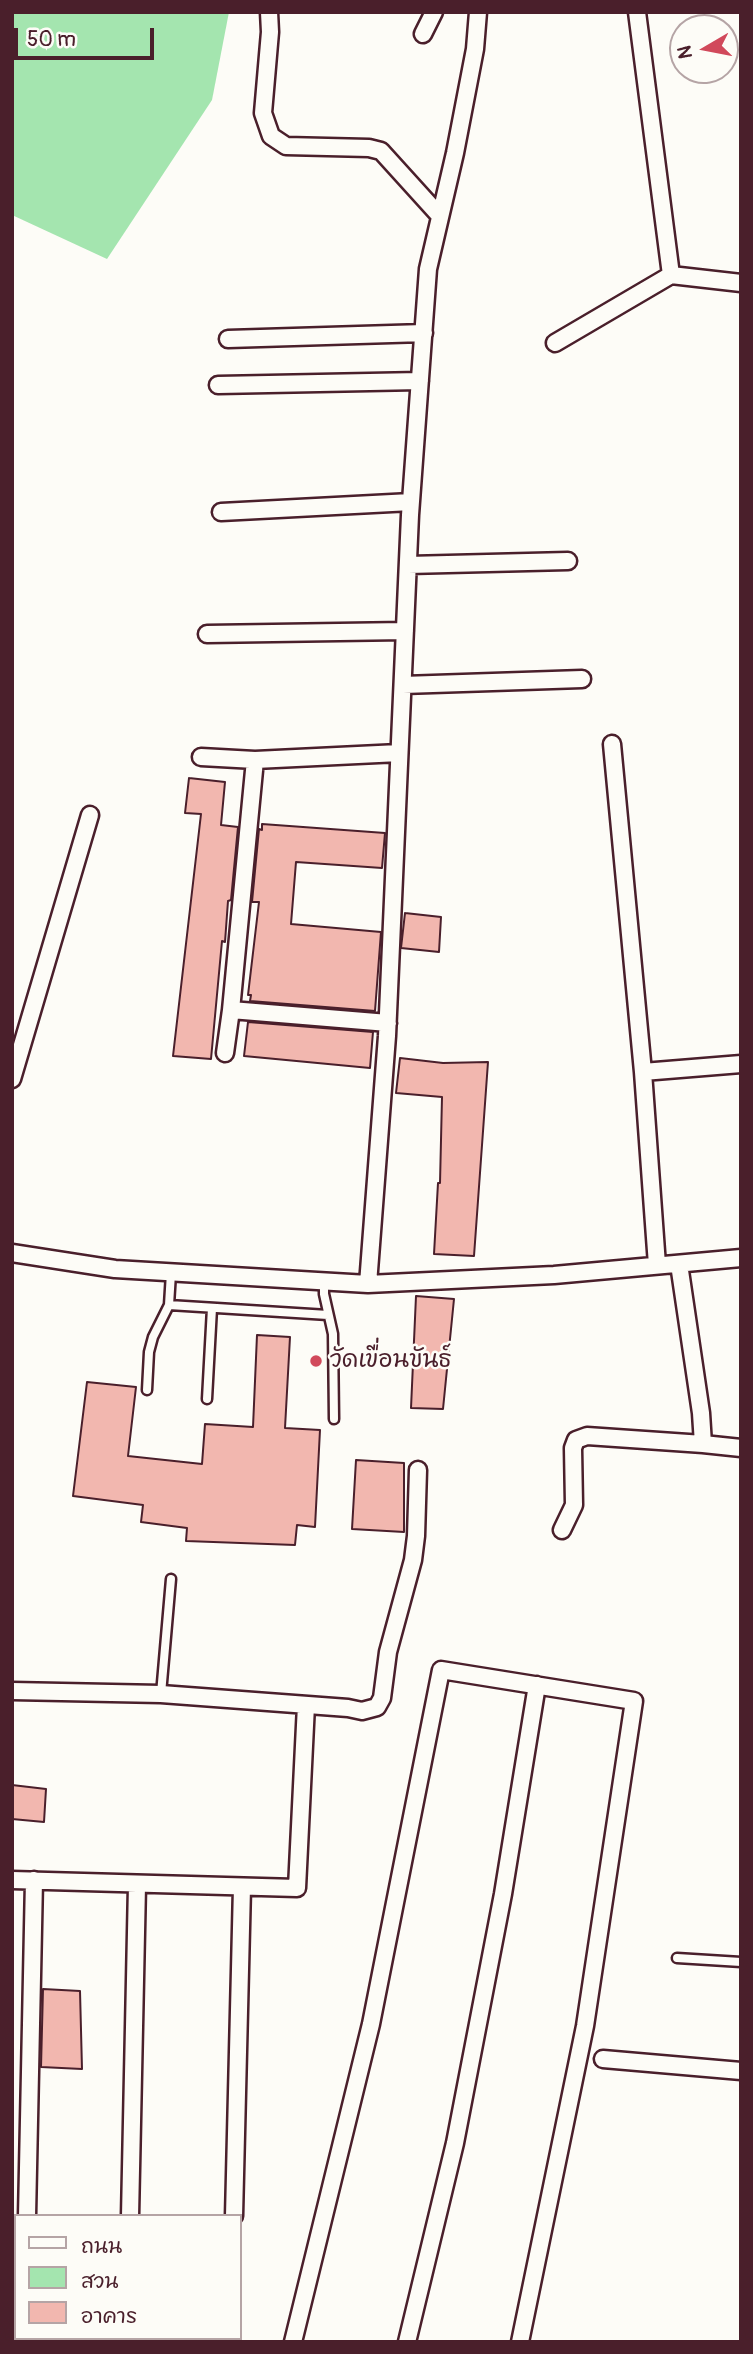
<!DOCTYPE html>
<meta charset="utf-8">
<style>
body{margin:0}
#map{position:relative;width:753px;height:2354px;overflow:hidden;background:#fdfcf7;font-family:Pangolin,"Playpen Sans Thai",sans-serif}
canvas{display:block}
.frame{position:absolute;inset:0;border:14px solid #4a1f2b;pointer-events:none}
.legend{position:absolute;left:14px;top:2214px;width:228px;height:126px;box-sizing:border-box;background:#fdfcf7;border:2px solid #b5a4a5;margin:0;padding:9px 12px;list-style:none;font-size:21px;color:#4a1f2b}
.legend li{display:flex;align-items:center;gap:14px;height:35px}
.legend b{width:35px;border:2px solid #b5a4a5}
.north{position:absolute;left:669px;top:14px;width:70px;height:70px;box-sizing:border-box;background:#fdfcf7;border:2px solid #b5a4a5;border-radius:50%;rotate:260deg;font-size:19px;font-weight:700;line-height:28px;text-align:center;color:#4a1f2b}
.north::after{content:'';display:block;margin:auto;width:24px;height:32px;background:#d1495b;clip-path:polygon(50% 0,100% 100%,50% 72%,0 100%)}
.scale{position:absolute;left:14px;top:28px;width:140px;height:32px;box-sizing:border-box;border:4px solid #4a1f2b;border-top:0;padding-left:9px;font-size:21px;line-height:24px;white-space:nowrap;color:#4a1f2b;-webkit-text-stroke:5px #fdfcf7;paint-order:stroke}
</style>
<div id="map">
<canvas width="753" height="2354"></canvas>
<div class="frame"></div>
<ul class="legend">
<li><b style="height:9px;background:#fdfcf7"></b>ถนน</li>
<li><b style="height:19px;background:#a4e5af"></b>สวน</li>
<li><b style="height:19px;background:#f2b7af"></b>อาคาร</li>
</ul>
<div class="north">N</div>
<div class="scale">50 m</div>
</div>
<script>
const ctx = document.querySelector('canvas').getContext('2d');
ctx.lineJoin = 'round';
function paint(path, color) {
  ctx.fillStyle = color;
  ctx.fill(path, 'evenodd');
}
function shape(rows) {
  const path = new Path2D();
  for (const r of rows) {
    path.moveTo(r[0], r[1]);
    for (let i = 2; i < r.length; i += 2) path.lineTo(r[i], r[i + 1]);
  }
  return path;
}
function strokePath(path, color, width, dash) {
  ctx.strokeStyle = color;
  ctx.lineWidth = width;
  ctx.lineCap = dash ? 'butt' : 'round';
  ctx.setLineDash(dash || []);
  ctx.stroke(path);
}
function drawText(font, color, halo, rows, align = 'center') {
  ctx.font = font + ' Pangolin,"Playpen Sans Thai",sans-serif';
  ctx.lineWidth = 5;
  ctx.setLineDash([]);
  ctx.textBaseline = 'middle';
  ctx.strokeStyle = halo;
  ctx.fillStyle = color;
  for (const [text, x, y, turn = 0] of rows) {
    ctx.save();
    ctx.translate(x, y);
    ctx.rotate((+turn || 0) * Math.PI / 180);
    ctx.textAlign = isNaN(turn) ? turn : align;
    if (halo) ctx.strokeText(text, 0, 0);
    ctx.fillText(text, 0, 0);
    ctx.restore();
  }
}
paint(shape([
 [12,12,229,12,212,100,107,259,12,215]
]), '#a4e5af');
const building = shape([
 [189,778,225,782,221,825,238,827,231,900,228,901,225,942,222,941,211,1059,173,1056,201,814,185,813,189,778],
 [262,824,385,833,382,868,296,862,291,924,381,932,375,1011,250,1001,251,995,248,995,259,902,252,902,259,829,262,830,262,824],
 [405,913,441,917,439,952,401,948,405,913],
 [248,1022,373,1032,370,1068,244,1056,248,1022],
 [400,1058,443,1063,488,1062,474,1256,434,1254,438,1183,440,1183,442,1097,396,1093,400,1058],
 [416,1296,454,1299,443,1409,411,1408,416,1296],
 [257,1335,290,1337,285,1428,320,1430,315,1527,297,1525,295,1545,186,1541,187,1528,141,1522,143,1505,73,1496,87,1382,136,1387,128,1456,202,1464,205,1424,253,1427,257,1335],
 [356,1460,404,1463,404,1532,352,1529,356,1460],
 [12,1785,46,1789,44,1822,12,1819,12,1785],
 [43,1989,80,1991,82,2069,41,2067,43,1989]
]);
paint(building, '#f2b7af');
strokePath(building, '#4a1f2b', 2);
const lane = shape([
 [324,1282,324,1294,333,1334,334,1419],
 [169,1305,328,1315],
 [147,1390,149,1352,153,1337,169,1305,171,1273],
 [207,1399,212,1308],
 [161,1694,171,1579],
 [677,1958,741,1962],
 [12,2303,16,2303]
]);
const street = shape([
 [269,12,270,32,263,113,271,136,286,146,369,148,381,151,439,215],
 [637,12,671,275,741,283],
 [423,34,434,12],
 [228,339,424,333],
 [555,343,671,275],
 [218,385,420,381],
 [221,512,411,502],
 [408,565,568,561],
 [207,634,405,631],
 [403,685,582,679],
 [612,744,643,1072,657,1265],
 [201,757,255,760],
 [388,1023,231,1010,255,760,399,753],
 [225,1053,231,1010],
 [643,1072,741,1064],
 [12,1079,90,815],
 [12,1253,115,1269,368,1284,554,1275,741,1258],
 [368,1284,387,1036,410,515,428,269,455,153,475,49,478,12],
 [703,1444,741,1448],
 [562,1530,574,1505,573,1448,576,1440,587,1436,703,1444,701,1413,679,1264],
 [12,1691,161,1694,348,1708,362,1711,377,1707,382,1698,388,1652,413,1560,416,1536,418,1470],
 [12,1880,297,1888,306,1705],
 [603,2059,741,2071],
 [27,2216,34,1880],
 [130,2216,137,1885],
 [234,2216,242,1887],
 [25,2342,25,2338],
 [127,2342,127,2338],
 [293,2342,371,2024,441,1670,634,1701,585,2026,520,2342],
 [407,2342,455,2143,503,1894,537,1685]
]);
strokePath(lane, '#4a1f2b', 13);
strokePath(street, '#4a1f2b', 21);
strokePath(lane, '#fdfcf7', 8);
strokePath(street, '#fdfcf7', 16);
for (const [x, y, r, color] of [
 [316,1361,7,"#d1495b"]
]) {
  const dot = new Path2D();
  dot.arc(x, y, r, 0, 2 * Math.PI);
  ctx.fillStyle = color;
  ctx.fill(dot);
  strokePath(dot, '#fdfcf7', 2.5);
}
drawText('24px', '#4a1f2b', '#fdfcf7', [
 ["วัดเขื่อนขันธ์",330,1361]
], 'left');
</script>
